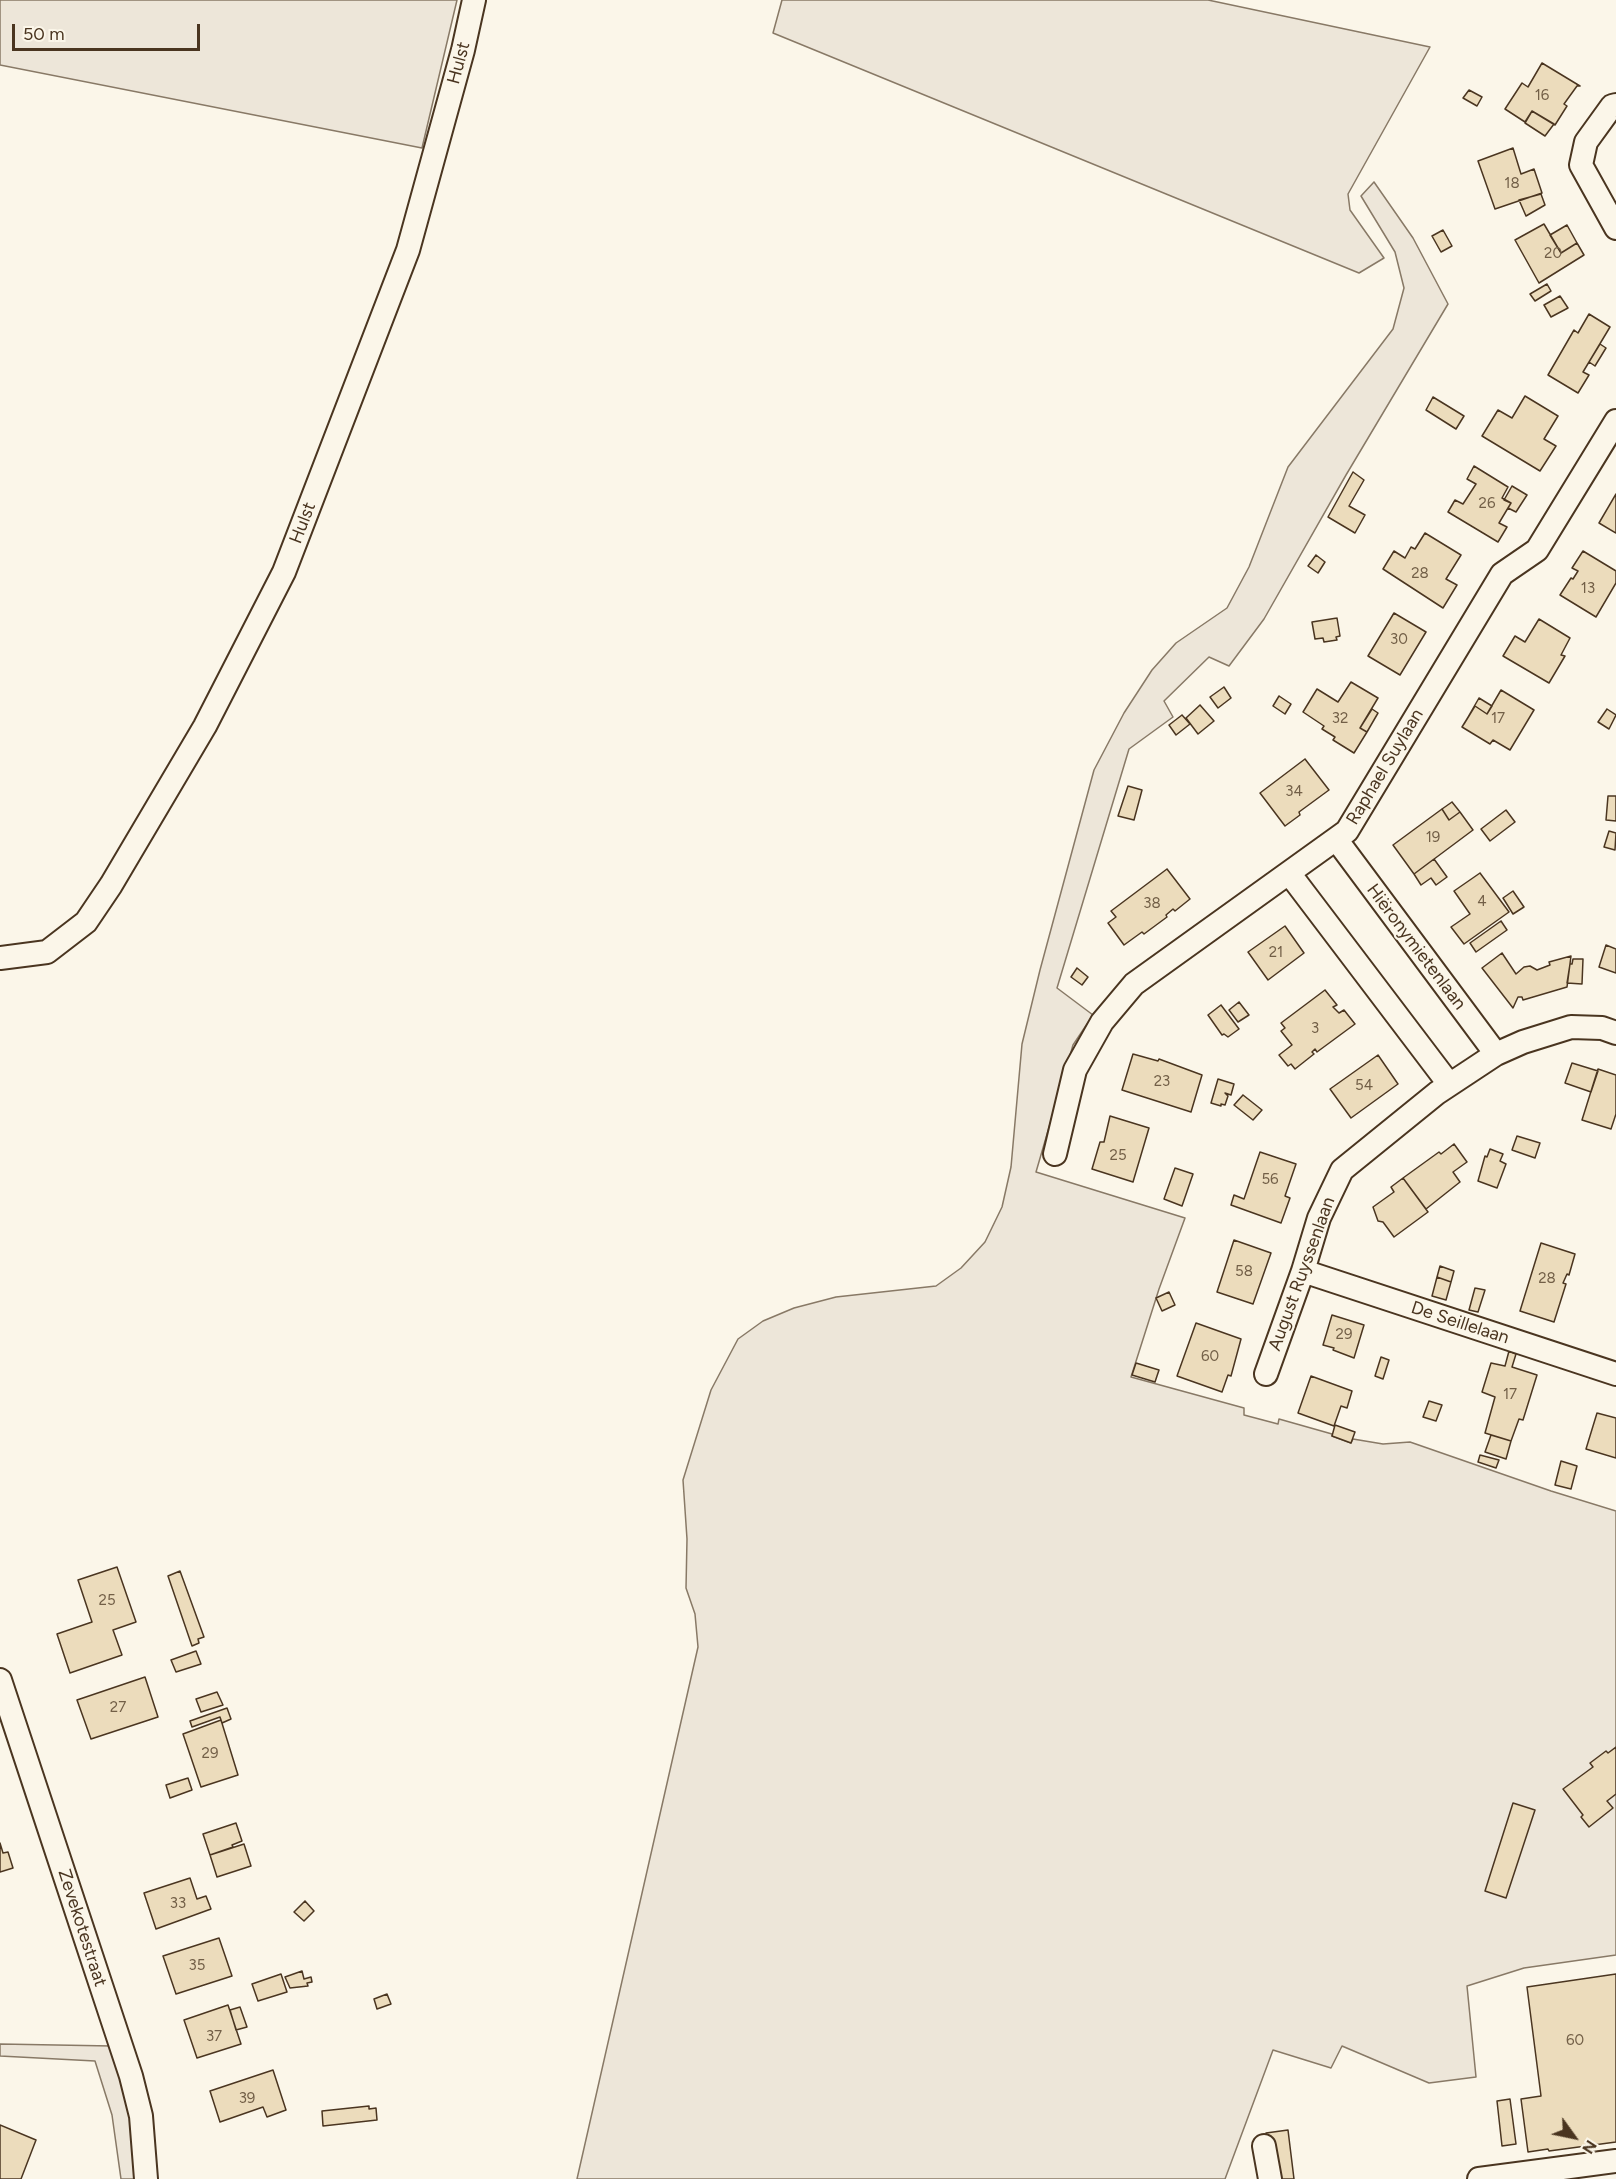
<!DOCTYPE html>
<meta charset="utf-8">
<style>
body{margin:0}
#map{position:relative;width:1616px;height:2179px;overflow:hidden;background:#fbf6e9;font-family:Figtree,sans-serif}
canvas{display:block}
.north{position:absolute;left:1544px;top:2107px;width:60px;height:60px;-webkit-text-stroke:4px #fbf6e9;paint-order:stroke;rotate:123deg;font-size:16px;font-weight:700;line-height:24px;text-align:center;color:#4a3520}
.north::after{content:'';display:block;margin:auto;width:21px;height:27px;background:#4a3520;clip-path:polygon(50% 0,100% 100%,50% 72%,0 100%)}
.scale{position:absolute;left:12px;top:24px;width:188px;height:27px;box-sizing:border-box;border:3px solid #4a3520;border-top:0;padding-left:8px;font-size:18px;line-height:21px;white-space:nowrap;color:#4a3520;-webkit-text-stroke:4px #fbf6e9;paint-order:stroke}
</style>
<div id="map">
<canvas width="1616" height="2179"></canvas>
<div class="north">N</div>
<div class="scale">50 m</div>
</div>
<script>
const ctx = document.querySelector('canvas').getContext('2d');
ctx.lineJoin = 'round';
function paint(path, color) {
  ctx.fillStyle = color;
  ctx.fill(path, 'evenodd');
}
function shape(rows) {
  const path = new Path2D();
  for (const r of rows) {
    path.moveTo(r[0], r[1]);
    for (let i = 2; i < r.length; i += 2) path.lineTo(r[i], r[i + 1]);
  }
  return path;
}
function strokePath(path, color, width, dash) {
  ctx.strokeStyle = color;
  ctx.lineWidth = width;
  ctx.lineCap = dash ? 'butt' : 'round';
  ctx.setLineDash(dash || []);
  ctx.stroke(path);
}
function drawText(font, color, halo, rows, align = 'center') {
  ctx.font = font + ' Figtree,sans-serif';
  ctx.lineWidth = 4.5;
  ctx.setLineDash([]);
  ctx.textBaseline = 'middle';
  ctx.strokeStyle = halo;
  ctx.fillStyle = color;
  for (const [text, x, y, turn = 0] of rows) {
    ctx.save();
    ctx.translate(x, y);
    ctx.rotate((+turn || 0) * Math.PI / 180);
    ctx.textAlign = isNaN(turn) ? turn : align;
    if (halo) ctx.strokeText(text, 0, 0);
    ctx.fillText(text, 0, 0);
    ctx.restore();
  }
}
const green = shape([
 [0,0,457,0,422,148,0,65,0,0],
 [782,0,1208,0,1430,47,1348,194,1350,210,1384,258,1359,273,773,33,782,0],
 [1374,182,1413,238,1448,304,1346,475,1264,619,1229,666,1209,657,1164,701,1173,717,1129,749,1057,988,1093,1015,1073,1045,1036,1172,1185,1218,1159,1289,1131,1377,1244,1408,1244,1415,1278,1424,1279,1419,1332,1434,1332,1436,1351,1443,1353,1439,1383,1444,1410,1442,1551,1491,1616,1511,1616,1955,1524,1968,1467,1986,1476,2077,1429,2083,1342,2046,1331,2068,1273,2050,1225,2179,577,2179,698,1647,695,1614,686,1588,687,1539,683,1480,711,1390,738,1339,763,1321,794,1308,836,1297,936,1286,961,1268,985,1242,1002,1207,1011,1167,1022,1044,1040,970,1094,770,1124,713,1152,670,1176,643,1227,608,1249,567,1288,467,1393,329,1404,288,1395,252,1361,196,1374,182],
 [0,2044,112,2046,135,2130,138,2179,121,2179,112,2115,95,2061,0,2056,0,2044]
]);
paint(green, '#ede6d9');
strokePath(green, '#887966', 1.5);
const building = shape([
 [1542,63,1580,86,1577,86,1564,104,1567,106,1555,125,1532,111,1525,122,1505,109,1522,83,1528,87,1542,63],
 [1469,90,1482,97,1477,106,1463,98,1469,90],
 [1532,111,1554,124,1545,136,1525,123,1532,111],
 [1513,148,1521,174,1534,169,1542,193,1495,209,1478,161,1513,148],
 [1541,194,1545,205,1526,216,1519,200,1541,194],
 [1544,224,1561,253,1577,243,1584,255,1539,283,1515,240,1544,224],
 [1567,225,1577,243,1561,253,1550,235,1567,225],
 [1443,230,1452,246,1441,252,1432,236,1443,230],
 [1547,284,1551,291,1535,301,1530,294,1547,284],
 [1560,296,1568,308,1551,317,1544,305,1560,296],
 [1589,314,1610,327,1583,372,1589,375,1578,393,1548,375,1574,330,1578,333,1589,314],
 [1600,344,1606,348,1595,366,1589,362,1600,344],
 [1525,396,1558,416,1544,439,1556,446,1540,471,1482,436,1498,410,1512,418,1525,396],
 [1433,397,1464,416,1456,429,1426,410,1433,397],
 [1474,466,1508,487,1502,498,1511,503,1499,523,1507,527,1498,542,1448,512,1455,500,1463,504,1476,484,1467,479,1474,466],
 [1353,472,1364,480,1349,506,1365,515,1355,533,1328,517,1353,472],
 [1512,486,1527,495,1516,512,1508,508,1511,503,1504,500,1512,486],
 [1616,494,1616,533,1599,523,1616,494],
 [1425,533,1461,555,1446,579,1457,585,1443,608,1383,569,1394,551,1405,558,1411,547,1415,549,1425,533],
 [1583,551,1616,571,1616,583,1596,617,1560,595,1571,578,1573,579,1578,571,1572,568,1583,551],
 [1316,555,1325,562,1318,573,1308,566,1316,555],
 [1394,613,1426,632,1400,675,1368,656,1394,613],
 [1337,618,1340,636,1336,637,1337,640,1324,642,1323,638,1315,639,1312,622,1337,618],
 [1539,619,1570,638,1561,655,1565,656,1549,683,1503,656,1515,636,1525,642,1539,619],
 [1351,682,1378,698,1360,728,1367,732,1354,753,1333,740,1335,737,1322,729,1324,726,1303,712,1317,689,1338,702,1351,682],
 [1224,687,1231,698,1218,708,1210,697,1224,687],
 [1501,690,1534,710,1510,750,1493,740,1490,744,1462,727,1475,706,1487,714,1501,690],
 [1279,696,1291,704,1285,714,1273,706,1279,696],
 [1479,698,1492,706,1487,714,1475,706,1464,724,1479,698],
 [1200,705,1214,721,1198,734,1186,718,1200,705],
 [1372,709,1378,713,1367,732,1360,728,1372,709],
 [1607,709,1616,715,1609,729,1598,722,1607,709],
 [1182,715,1190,724,1176,735,1169,725,1182,715],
 [1305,759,1329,790,1299,812,1300,815,1285,826,1260,793,1305,759],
 [1128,786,1142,790,1134,820,1118,816,1128,786],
 [1608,796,1616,796,1616,821,1606,820,1608,796],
 [1452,802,1460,812,1449,820,1442,809,1452,802],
 [1442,809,1449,820,1460,812,1473,830,1414,874,1393,845,1442,809],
 [1506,810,1515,822,1490,841,1481,829,1506,810],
 [1609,831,1616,833,1615,850,1604,847,1609,831],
 [1434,859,1447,877,1436,885,1431,878,1421,885,1414,874,1434,859],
 [1167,869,1190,899,1175,911,1173,909,1166,915,1167,917,1144,934,1142,932,1124,945,1108,923,1116,917,1111,911,1167,869],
 [1480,873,1509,912,1464,944,1451,927,1470,914,1454,891,1480,873],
 [1513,891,1524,907,1513,914,1503,898,1513,891],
 [1501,921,1507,930,1476,952,1470,943,1501,921],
 [1285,926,1304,953,1268,980,1248,952,1285,926],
 [1606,945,1616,949,1616,973,1599,967,1606,945],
 [1502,953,1516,974,1524,967,1530,966,1537,970,1550,965,1549,962,1571,956,1567,987,1523,1000,1522,997,1518,997,1513,1008,1482,968,1502,953],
 [1573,959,1583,959,1582,984,1567,983,1570,964,1572,964,1573,959],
 [1077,968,1088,977,1082,985,1071,977,1077,968],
 [1325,990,1337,1005,1333,1007,1339,1013,1344,1010,1355,1024,1317,1052,1315,1049,1312,1052,1314,1054,1295,1069,1291,1064,1288,1066,1279,1055,1292,1045,1281,1031,1285,1028,1281,1023,1325,990],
 [1239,1002,1249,1015,1238,1022,1229,1010,1239,1002],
 [1221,1005,1239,1029,1228,1037,1224,1034,1222,1035,1208,1015,1221,1005],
 [1133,1054,1158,1061,1159,1059,1202,1075,1191,1112,1122,1090,1133,1054],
 [1378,1055,1398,1084,1351,1118,1330,1089,1378,1055],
 [1572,1063,1598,1071,1591,1092,1565,1083,1572,1063],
 [1598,1069,1616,1075,1616,1114,1611,1129,1582,1120,1598,1069],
 [1218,1079,1234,1084,1231,1095,1225,1093,1228,1096,1225,1105,1221,1104,1221,1106,1211,1103,1218,1079],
 [1243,1095,1262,1110,1253,1120,1234,1105,1243,1095],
 [1110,1116,1149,1128,1133,1182,1092,1169,1100,1142,1104,1142,1110,1116],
 [1517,1136,1540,1143,1535,1158,1512,1150,1517,1136],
 [1454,1144,1467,1162,1453,1172,1460,1182,1426,1209,1403,1178,1439,1152,1441,1154,1454,1144],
 [1490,1149,1503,1154,1500,1161,1506,1164,1497,1188,1478,1181,1485,1156,1487,1157,1490,1149],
 [1260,1152,1296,1164,1285,1196,1290,1198,1281,1223,1231,1205,1234,1195,1244,1199,1260,1152],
 [1175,1168,1193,1174,1182,1206,1164,1199,1175,1168],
 [1403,1178,1428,1212,1394,1237,1383,1222,1378,1221,1373,1207,1394,1192,1391,1187,1403,1178],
 [1234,1240,1271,1253,1253,1304,1217,1292,1234,1240],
 [1541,1243,1575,1254,1569,1275,1567,1274,1563,1283,1566,1284,1554,1322,1520,1311,1541,1243],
 [1440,1266,1454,1271,1451,1282,1437,1277,1440,1266],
 [1437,1277,1451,1282,1446,1300,1432,1296,1437,1277],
 [1475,1288,1485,1290,1478,1312,1469,1310,1475,1288],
 [1169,1292,1175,1305,1162,1311,1156,1298,1169,1292],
 [1332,1315,1364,1325,1354,1358,1333,1350,1334,1348,1323,1345,1332,1315],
 [1196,1323,1241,1339,1231,1376,1228,1375,1222,1392,1177,1376,1196,1323],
 [1509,1351,1516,1354,1512,1367,1537,1375,1523,1420,1519,1419,1511,1441,1485,1433,1495,1397,1482,1392,1491,1363,1505,1366,1509,1351],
 [1381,1357,1389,1360,1383,1379,1375,1376,1381,1357],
 [1136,1363,1159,1370,1155,1382,1132,1375,1136,1363],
 [1311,1376,1352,1391,1347,1408,1341,1406,1334,1426,1298,1413,1311,1376],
 [1429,1401,1442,1405,1436,1421,1423,1417,1429,1401],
 [1597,1413,1616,1418,1616,1458,1586,1449,1597,1413],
 [1335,1425,1355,1432,1351,1443,1332,1436,1335,1425],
 [1491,1435,1511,1441,1506,1459,1485,1452,1491,1435],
 [1480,1455,1499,1460,1496,1468,1478,1462,1480,1455],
 [1561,1461,1577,1466,1571,1489,1555,1485,1561,1461],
 [117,1567,136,1622,113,1630,122,1655,70,1673,57,1634,92,1622,78,1580,117,1567],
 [180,1571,204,1637,198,1639,199,1643,192,1646,168,1576,180,1571],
 [196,1651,201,1664,176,1672,171,1660,196,1651],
 [145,1677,158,1717,91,1739,77,1700,145,1677],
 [217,1692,223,1705,201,1712,196,1699,217,1692],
 [227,1708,231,1719,222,1723,220,1717,192,1727,190,1721,227,1708],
 [221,1720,238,1775,201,1787,183,1734,221,1720],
 [1616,1747,1616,1794,1607,1801,1613,1808,1589,1827,1581,1817,1583,1815,1563,1789,1593,1767,1590,1763,1606,1751,1608,1753,1616,1747],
 [188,1778,192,1790,170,1798,166,1785,188,1778],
 [1513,1803,1535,1810,1506,1898,1485,1891,1513,1803],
 [236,1823,242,1841,232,1845,233,1847,210,1855,203,1834,236,1823],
 [0,1843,3,1853,8,1852,13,1868,0,1872,0,1843],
 [244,1844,251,1866,217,1877,210,1855,244,1844],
 [190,1878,197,1899,206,1896,211,1909,156,1929,144,1893,190,1878],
 [305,1901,314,1911,304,1921,294,1912,305,1901],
 [219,1938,232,1976,176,1994,163,1956,219,1938],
 [302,1971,304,1979,311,1977,312,1982,307,1983,308,1986,290,1988,285,1977,302,1971],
 [281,1974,287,1992,258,2001,252,1984,281,1974],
 [1616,1974,1616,2142,1549,2151,1548,2149,1528,2152,1521,2099,1541,2096,1527,1987,1616,1974],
 [387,1994,391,2004,377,2009,374,1999,387,1994],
 [228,2005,241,2044,197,2058,184,2020,228,2005],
 [240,2007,247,2027,236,2030,230,2010,240,2007],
 [273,2070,286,2110,267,2117,263,2107,220,2122,210,2091,273,2070],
 [1510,2099,1516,2144,1502,2146,1497,2101,1510,2099],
 [369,2106,369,2109,376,2108,377,2120,323,2126,322,2111,369,2106],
 [0,2125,36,2140,21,2179,0,2179,0,2125],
 [1288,2130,1294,2179,1272,2179,1266,2133,1288,2130]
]);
paint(building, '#ecdcbc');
strokePath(building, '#4a3520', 1.5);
const minor = shape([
 [1616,105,1612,106,1586,142,1581,165,1616,228],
 [1336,839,1496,1054],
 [1289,873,1449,1084],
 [0,958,47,952,86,922,111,885,205,726,284,572,408,250,463,50,474,0],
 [1055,1154,1075,1070,1102,1022,1134,984,1347,831,1502,574,1537,550,1616,421],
 [1303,1271,1616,1374],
 [1266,1374,1303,1271,1319,1218,1342,1170,1437,1093,1496,1054,1523,1042,1571,1027,1602,1028,1616,1033],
 [0,1680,131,2076,141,2116,146,2179],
 [1264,2146,1270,2179],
 [1479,2179,1616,2161]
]);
strokePath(minor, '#4a3520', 26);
strokePath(minor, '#fbf6e9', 22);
drawText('15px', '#725f47', null, [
 ["16",1542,96],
 ["18",1512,184],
 ["20",1553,254],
 ["26",1487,504],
 ["28",1420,574],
 ["13",1588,589],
 ["30",1399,640],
 ["32",1340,719],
 ["17",1498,719],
 ["34",1294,792],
 ["19",1433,838],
 ["4",1482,902],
 ["38",1152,904],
 ["21",1276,953],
 ["3",1315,1029],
 ["23",1162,1082],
 ["54",1364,1086],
 ["25",1118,1156],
 ["56",1270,1180],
 ["58",1244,1272],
 ["28",1547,1279],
 ["29",1344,1335],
 ["60",1210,1357],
 ["17",1510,1395],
 ["25",107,1601],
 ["27",118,1708],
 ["29",210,1754],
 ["33",178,1904],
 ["35",197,1966],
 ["37",214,2037],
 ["60",1575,2041],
 ["39",247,2099]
]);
drawText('18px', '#4a3520', '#fbf6e9', [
 ["Hulst",459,63,-75],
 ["Hulst",303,523,-69],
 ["Raphael Suylaan",1385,767,-59],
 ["Hiëronymietenlaan",1416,947,53],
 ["August Ruyssenlaan",1302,1274,-70],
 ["De Seillelaan",1460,1323,18],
 ["Zevekotestraat",82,1928,72]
]);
</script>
